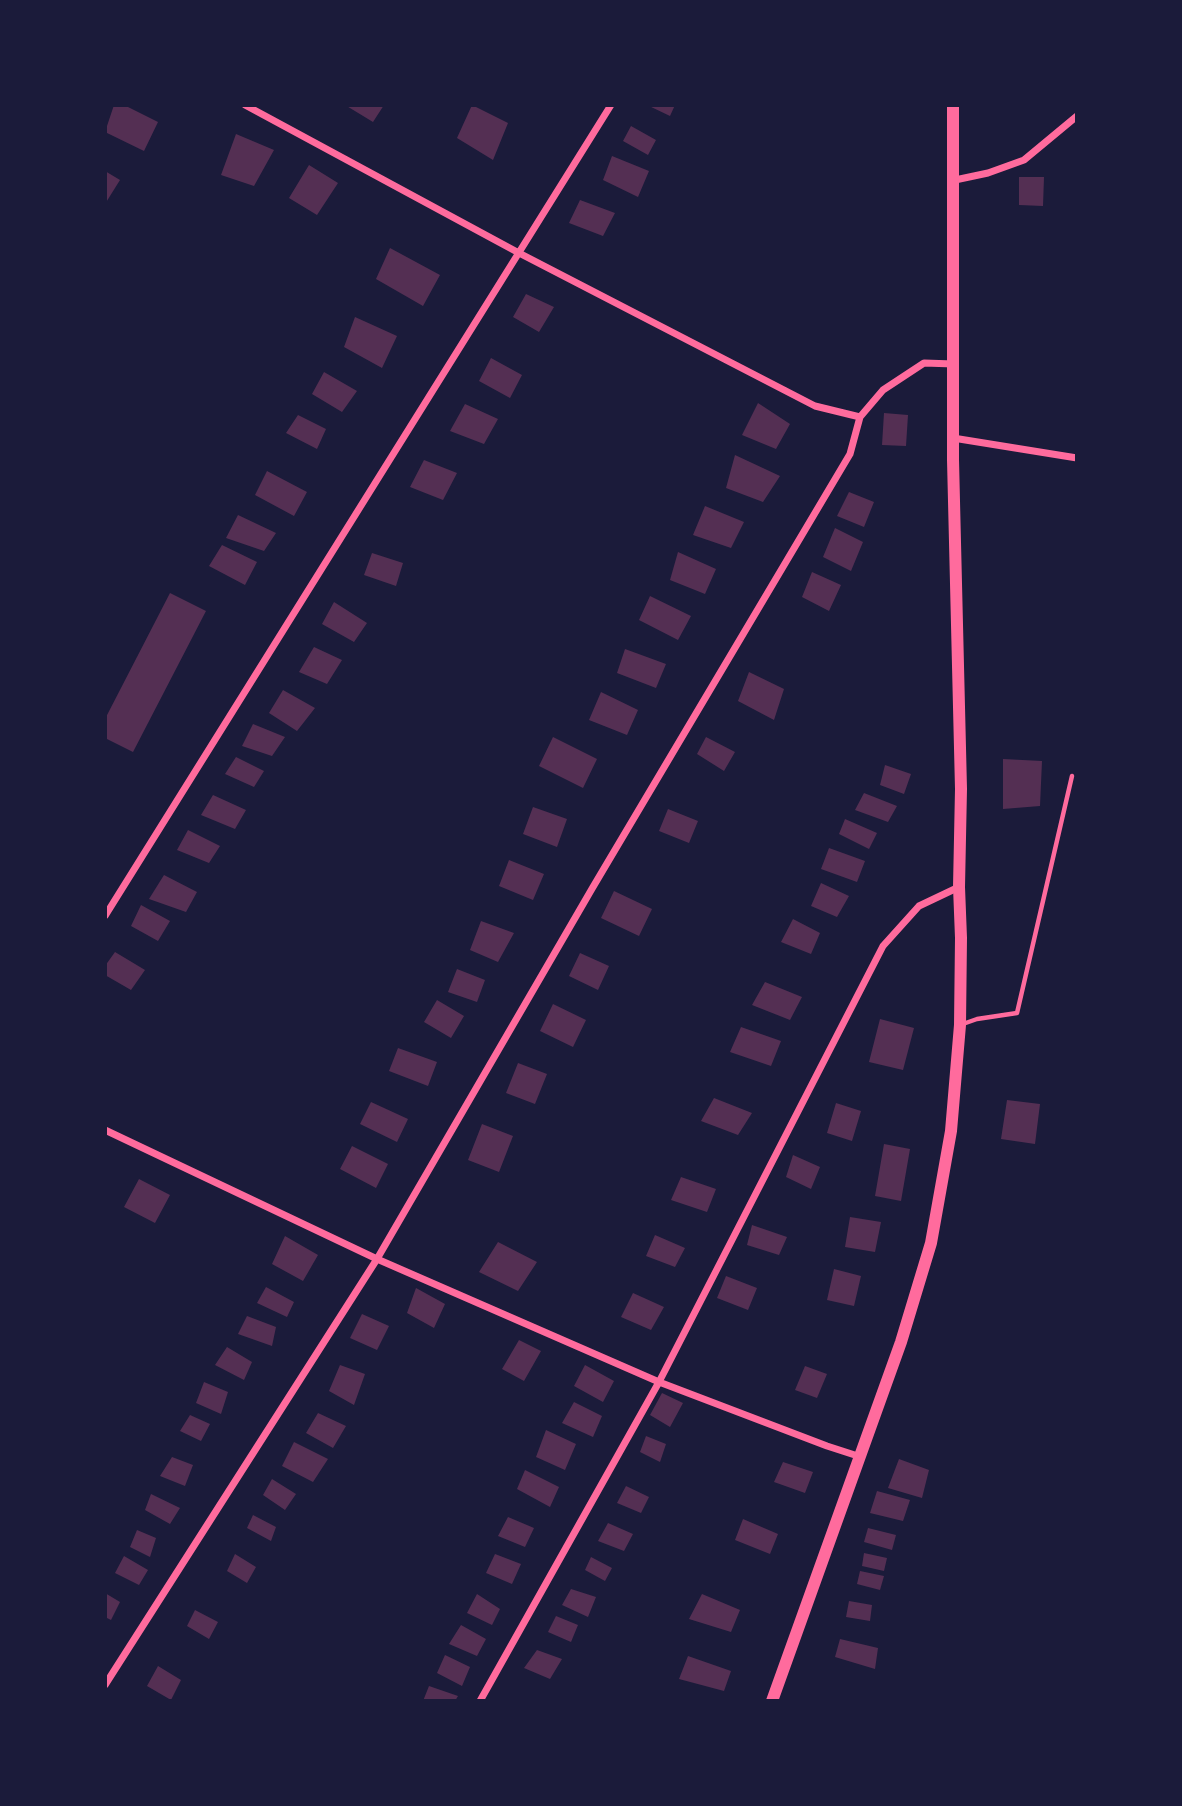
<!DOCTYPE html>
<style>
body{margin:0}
#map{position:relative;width:1182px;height:1806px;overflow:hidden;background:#1b1b3a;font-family:"Fira Sans",sans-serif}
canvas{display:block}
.frame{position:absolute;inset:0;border:107px solid #1b1b3a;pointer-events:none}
</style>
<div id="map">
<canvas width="1182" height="1806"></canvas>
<div class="frame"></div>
</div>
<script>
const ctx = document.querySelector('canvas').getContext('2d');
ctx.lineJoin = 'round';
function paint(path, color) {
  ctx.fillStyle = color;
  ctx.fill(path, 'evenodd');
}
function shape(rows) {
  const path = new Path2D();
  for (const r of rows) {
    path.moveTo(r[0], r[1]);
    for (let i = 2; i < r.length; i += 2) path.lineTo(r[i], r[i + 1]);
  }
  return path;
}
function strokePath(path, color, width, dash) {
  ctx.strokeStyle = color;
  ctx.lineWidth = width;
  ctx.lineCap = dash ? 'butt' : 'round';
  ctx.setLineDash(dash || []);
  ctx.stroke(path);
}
paint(shape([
 [114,105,124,105,158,122,144,151,105,132],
 [345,105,384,105,373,122],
 [472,105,508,123,493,160,457,138],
 [647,105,675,105,670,116],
 [631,126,656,140,648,155,623,141],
 [236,134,274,150,254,186,221,175],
 [612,156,649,171,638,197,603,180],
 [309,165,338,183,317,215,289,198],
 [105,171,120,180,105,204],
 [1019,177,1044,177,1043,206,1019,205],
 [580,200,615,213,603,236,569,223],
 [390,248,440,275,423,306,376,279],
 [526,294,554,307,539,332,513,317],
 [355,317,397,336,382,368,344,347],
 [491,358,522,375,510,398,479,381],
 [324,372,357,391,342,412,312,394],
 [758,403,790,424,776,449,742,435],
 [465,404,498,419,484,444,450,431],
 [884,413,908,415,906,446,882,445],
 [298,415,326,429,317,449,286,433],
 [735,455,780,476,763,502,726,488],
 [424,460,457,473,443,500,410,487],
 [267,471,307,492,294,516,255,495],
 [849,492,874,502,864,527,837,516],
 [705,506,744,522,731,548,693,535],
 [238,515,276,533,264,551,226,538],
 [835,528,863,542,851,571,823,557],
 [222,545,257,562,245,585,209,566],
 [678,552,716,569,705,594,670,580],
 [372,553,403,563,396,586,364,575],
 [812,572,841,585,829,611,802,597],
 [170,593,206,611,133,752,105,738,105,719],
 [650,596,691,616,678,640,639,620],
 [334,602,367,623,354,642,322,624],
 [314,647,342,660,327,684,299,672],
 [625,649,666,664,656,688,617,673],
 [749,672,784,689,774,720,738,701],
 [283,690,315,708,297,731,269,713],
 [601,692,638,710,627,735,589,720],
 [253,724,285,737,272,756,242,746],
 [553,737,597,759,583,788,539,766],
 [706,737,735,752,724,771,697,754],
 [236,757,264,771,254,787,225,774],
 [1003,759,1042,761,1040,806,1003,809],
 [885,765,911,774,904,794,880,785],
 [864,793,897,806,888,822,855,810],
 [213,795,246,810,235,829,201,815],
 [533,807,567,819,557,847,523,834],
 [668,809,698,821,689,843,659,831],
 [845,819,877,833,869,849,839,834],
 [188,830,220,846,209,863,177,850],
 [829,848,865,861,857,882,821,869],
 [509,860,544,874,533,900,499,886],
 [164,875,197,892,186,912,149,899],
 [821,883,849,896,837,917,811,906],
 [614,891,652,909,639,936,601,918],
 [141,905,170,921,158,941,131,926],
 [793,919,820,933,811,954,781,942],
 [481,921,514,933,498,962,470,950],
 [115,952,145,970,131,990,105,975,105,966],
 [580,953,609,966,598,990,569,976],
 [457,969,485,980,477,1002,448,992],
 [765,982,802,997,790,1020,752,1005],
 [437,1000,464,1016,451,1038,424,1022],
 [553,1004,586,1020,573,1047,540,1031],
 [880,1019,914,1028,903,1070,869,1062],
 [741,1027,781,1041,771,1066,730,1052],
 [398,1048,437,1062,428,1086,389,1071],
 [518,1063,547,1074,535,1104,506,1093],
 [714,1098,752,1113,738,1135,701,1121],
 [1007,1100,1040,1104,1035,1144,1001,1139],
 [371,1102,408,1119,397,1142,360,1124],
 [836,1103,861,1111,852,1141,827,1133],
 [482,1124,513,1136,499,1172,468,1160],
 [884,1144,910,1149,901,1201,875,1196],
 [352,1146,388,1164,376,1188,340,1169],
 [793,1155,820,1167,811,1189,786,1177],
 [681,1177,716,1189,707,1212,671,1200],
 [139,1179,170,1195,155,1223,124,1207],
 [850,1217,881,1222,875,1252,845,1247],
 [752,1225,787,1237,779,1255,747,1245],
 [655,1235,685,1248,675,1267,646,1256],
 [285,1236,318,1255,303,1281,272,1264],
 [498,1242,537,1262,518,1291,479,1272],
 [834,1269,861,1276,854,1306,827,1300],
 [726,1276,757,1288,748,1310,717,1298],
 [266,1287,294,1302,287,1317,257,1303],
 [416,1288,445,1304,434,1328,407,1313],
 [633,1293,664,1307,651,1330,621,1317],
 [362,1314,389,1326,377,1350,350,1338],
 [247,1316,276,1327,272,1346,238,1334],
 [519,1340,541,1351,524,1381,502,1369],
 [227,1347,252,1362,244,1380,215,1365],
 [340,1365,365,1374,354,1405,329,1391],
 [585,1365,614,1381,603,1402,574,1386],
 [805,1366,827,1374,817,1398,795,1390],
 [204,1382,228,1392,221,1414,196,1403],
 [662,1393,683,1403,670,1427,650,1415],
 [574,1402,602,1416,593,1437,562,1423],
 [318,1413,346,1426,333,1448,306,1433],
 [190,1415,210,1424,201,1441,180,1431],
 [546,1430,576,1444,565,1470,536,1457],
 [646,1436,666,1444,660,1462,640,1452],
 [294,1442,328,1459,313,1482,282,1466],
 [172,1457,193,1465,185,1486,160,1476],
 [899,1459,929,1470,922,1498,888,1488],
 [783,1462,813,1472,805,1493,774,1482],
 [525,1470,559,1487,550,1507,517,1489],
 [272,1479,296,1494,285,1510,263,1495],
 [626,1486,649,1497,641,1513,617,1503],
 [877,1491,910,1500,903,1521,870,1513],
 [151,1494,180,1508,170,1524,145,1510],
 [253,1515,276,1527,271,1541,247,1528],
 [508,1517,534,1528,525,1547,498,1536],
 [743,1519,778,1534,770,1554,735,1540],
 [608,1523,633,1534,624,1551,598,1541],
 [868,1528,896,1535,892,1550,864,1542],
 [137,1530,156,1538,150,1557,130,1547],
 [864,1553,887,1558,884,1571,862,1566],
 [235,1554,256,1567,247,1583,227,1571],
 [495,1554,521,1564,512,1584,486,1573],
 [124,1556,148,1570,139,1585,115,1573],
 [591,1557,612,1568,605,1581,585,1570],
 [860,1571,884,1576,880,1590,857,1584],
 [571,1589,596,1597,588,1617,562,1605],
 [105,1593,120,1602,111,1620,105,1617],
 [477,1594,500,1609,492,1625,467,1613],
 [702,1594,740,1610,731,1632,689,1619],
 [849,1601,872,1605,870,1621,846,1617],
 [195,1610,218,1622,209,1639,187,1626],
 [556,1616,578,1625,571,1642,548,1632],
 [461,1625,486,1639,477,1656,449,1644],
 [840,1639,878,1648,875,1669,835,1657],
 [537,1650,562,1659,550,1679,524,1668],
 [445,1655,470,1667,462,1686,437,1673],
 [688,1656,731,1671,724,1691,679,1679],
 [158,1666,181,1680,171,1700,147,1686],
 [429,1686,458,1696,455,1701,423,1701]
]), '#542f53');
strokePath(shape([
 [960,1025,977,1019,1017,1013,1072,776]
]), '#ff6b9d', 4.5);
strokePath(shape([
 [245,105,519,253,815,406,860,417],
 [955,180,988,173,1024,160,1077,116],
 [953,438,1077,458],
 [105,916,611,105],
 [105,1130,377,1259,659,1382,827,1446,861,1457],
 [105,1685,377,1259,593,887,850,454,860,417,883,390,924,363,954,364],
 [480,1701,659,1382,883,946,919,906,959,887]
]), '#ff6b9d', 7);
strokePath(shape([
 [772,1701,901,1342,931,1243,951,1131,960,1025,961,938,959,887,961,789,953,460,953,105]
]), '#ff6b9d', 12);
</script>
